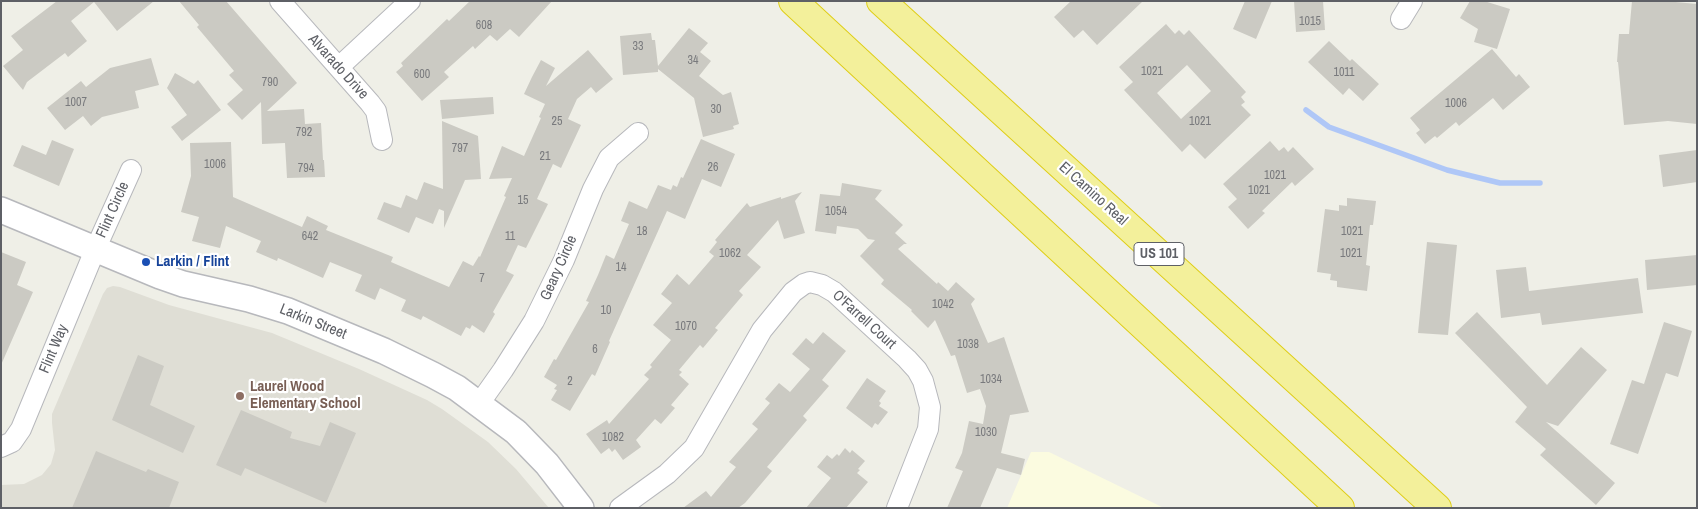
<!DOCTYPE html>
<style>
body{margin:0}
#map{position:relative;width:1698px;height:509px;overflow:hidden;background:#efefe7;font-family:"Archivo Narrow",sans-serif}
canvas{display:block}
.frame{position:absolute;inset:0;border:2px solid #5e6066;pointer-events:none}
</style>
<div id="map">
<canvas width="1698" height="509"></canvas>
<div class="frame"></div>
</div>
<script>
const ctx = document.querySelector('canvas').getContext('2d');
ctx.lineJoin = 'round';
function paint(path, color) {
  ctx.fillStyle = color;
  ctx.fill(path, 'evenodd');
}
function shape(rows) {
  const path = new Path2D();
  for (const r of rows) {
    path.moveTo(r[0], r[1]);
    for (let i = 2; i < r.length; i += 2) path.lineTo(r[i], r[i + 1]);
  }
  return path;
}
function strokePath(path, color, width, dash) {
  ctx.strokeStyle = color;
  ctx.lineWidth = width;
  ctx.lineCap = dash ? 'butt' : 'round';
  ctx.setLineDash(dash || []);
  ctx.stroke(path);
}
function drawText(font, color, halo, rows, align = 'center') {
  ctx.font = font + ' "Archivo Narrow",sans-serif';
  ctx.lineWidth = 4.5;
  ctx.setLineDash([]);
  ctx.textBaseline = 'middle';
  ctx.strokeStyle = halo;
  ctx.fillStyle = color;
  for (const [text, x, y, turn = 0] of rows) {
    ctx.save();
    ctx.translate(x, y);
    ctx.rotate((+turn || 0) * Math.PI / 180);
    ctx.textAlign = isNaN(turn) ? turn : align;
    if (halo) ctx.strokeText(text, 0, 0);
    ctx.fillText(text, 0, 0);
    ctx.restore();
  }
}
paint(shape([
 [1031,452,1049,452,1164,508,1007,508]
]), '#fbfbe0');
paint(shape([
 [113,286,120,287,169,305,272,333,359,369,427,400,442,409,488,442,516,469,549,508,1,508,1,485,24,484,42,475,51,464,55,450,52,423,52,414,103,294,107,288]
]), '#dfded5');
strokePath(shape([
 [1306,110,1329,127,1447,170,1500,183,1540,183]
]), '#afc7f7', 5.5);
paint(shape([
 [57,1,154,1,117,31,94,2,71,21,87,41,68,57,65,53,27,82,23,90,3,66,23,50,11,36],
 [179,1,226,1,297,83,267,111,304,109,305,124,321,123,323,160,324,160,325,177,287,178,285,143,262,144,261,102,242,120,227,104,243,90,229,75,234,71,197,27,199,25],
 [470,1,552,1,519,37,510,29,497,41,490,35,475,49,473,46,444,72,449,77,422,101,396,72,403,66,401,63,447,19,449,21],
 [1071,1,1143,1,1097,45,1083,30,1074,38,1054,17],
 [1245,1,1272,1,1256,39,1233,29],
 [1294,1,1323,1,1325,30,1296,32],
 [1470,1,1484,1,1510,9,1497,49,1474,42,1478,29,1460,18],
 [1632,1,1665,1,1697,4,1697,124,1668,121,1624,125,1618,62,1617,62,1619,34,1629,34],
 [1166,24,1175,34,1179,30,1184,35,1189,30,1246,92,1241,97,1245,102,1241,105,1251,115,1205,159,1190,144,1182,152,1124,90,1133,82,1119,67],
 [1187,65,1211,91,1181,119,1157,93],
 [689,28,708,43,700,52,711,61,699,76,723,95,731,92,739,124,733,126,734,129,703,137,694,98,658,69,658,72,623,75,620,36,651,33,652,40,655,40,658,66],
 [1329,41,1350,61,1352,59,1379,84,1363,101,1349,88,1343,95,1308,62],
 [1492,49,1516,77,1519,74,1530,87,1503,110,1493,98,1459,126,1456,122,1437,138,1435,136,1425,144,1416,133,1420,130,1410,118],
 [588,50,613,79,596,93,591,87,577,99,568,119,581,125,561,168,553,164,537,199,548,204,526,248,518,245,506,271,514,275,493,312,495,314,484,333,472,325,470,329,466,327,461,336,423,316,421,320,401,311,406,300,380,288,375,300,355,291,362,275,330,262,323,278,278,258,277,261,256,252,261,241,226,226,220,248,192,241,199,217,181,212,191,176,190,143,231,142,233,197,302,227,307,216,328,226,326,230,393,257,391,262,449,287,463,261,473,266,479,256,480,257,506,197,504,196,512,178,489,179,502,146,524,156,541,118,539,117,545,104,524,94,532,77,541,60,555,68,546,86],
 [151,58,159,85,135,91,139,108,102,117,91,126,83,116,65,130,47,108,81,81,86,87,110,68],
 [175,73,194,84,198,80,221,110,182,141,171,127,187,115,167,88],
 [493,97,494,114,442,119,440,100],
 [442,121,478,136,481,179,465,180,444,228,444,211,439,209,433,224,416,217,409,233,377,219,384,202,401,208,406,195,417,200,424,182,443,189],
 [701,139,735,154,721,187,702,179,685,219,667,211,609,341,610,342,595,376,592,374,570,411,551,400,557,390,554,389,557,385,544,377,554,359,556,360,589,302,586,301,598,275,606,255,614,259,629,224,621,221,629,201,647,209,658,185,671,190,673,185,677,187,681,177,683,178],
 [52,140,74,149,59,186,13,166,22,145,46,155],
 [1270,141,1279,151,1284,147,1288,152,1293,147,1314,169,1295,186,1292,182,1262,211,1265,213,1248,229,1228,207,1237,199,1223,184],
 [1697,150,1697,182,1663,187,1659,155],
 [842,183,882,190,875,199,903,225,895,233,907,244,904,244,898,249,937,284,938,282,948,291,956,282,975,299,971,304,988,343,1004,337,1029,412,1010,415,1001,453,1025,459,1021,475,997,468,980,508,947,508,963,471,955,468,962,453,969,421,983,424,986,406,980,389,967,393,955,355,951,356,935,320,928,328,911,311,912,310,881,284,884,280,860,256,875,240,868,239,858,229,837,226,836,234,815,231,820,194,840,196],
 [802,192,795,201,805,233,784,239,778,220,747,255,761,267,739,291,743,295,715,328,718,330,703,348,700,345,679,370,682,372,679,375,689,384,671,405,675,408,661,424,655,419,636,440,641,447,623,460,615,449,612,452,609,448,601,454,586,434,607,420,609,424,649,379,644,375,652,367,650,365,671,340,653,325,672,303,661,294,677,274,689,285,714,256,709,252,717,242,715,240,747,203,750,207,781,197,781,199],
 [1347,198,1376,201,1373,225,1370,225,1366,265,1370,266,1367,291,1337,287,1337,281,1330,280,1331,274,1317,272,1325,209,1339,211,1339,205,1347,206],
 [1427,242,1457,245,1448,335,1418,333],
 [1,252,26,262,17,285,33,292,1,365],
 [1697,255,1697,285,1647,290,1645,260],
 [1526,267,1529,291,1638,278,1643,313,1542,325,1540,313,1501,318,1496,270],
 [1477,312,1547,385,1581,347,1607,370,1558,426,1546,422,1615,483,1596,505,1540,455,1546,449,1515,422,1527,407,1455,333],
 [1664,322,1692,331,1678,377,1666,373,1638,454,1610,444,1632,380,1644,384],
 [823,332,846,351,822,380,829,386,803,416,807,420,767,467,772,471,745,503,738,508,683,508,706,491,711,497,736,467,729,462,758,429,752,424,770,403,765,399,779,383,790,392,810,369,792,354,806,338,813,344],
 [138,355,164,366,150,405,195,426,183,453,112,420],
 [867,378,886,391,879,401,881,403,879,406,888,412,878,425,875,423,872,428,846,408],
 [241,410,292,432,290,438,320,446,330,422,356,433,326,503,245,468,241,476,216,465],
 [845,448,850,453,852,450,865,461,858,469,860,470,857,473,868,482,846,508,806,508,831,478,817,467,827,455,832,459,837,454,839,456],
 [96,451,146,472,148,469,179,482,169,508,72,508]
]), '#cbcac3');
const minor = shape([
 [280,1,370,103,376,111,382,140],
 [1401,19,1412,1],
 [339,67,410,1],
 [479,404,503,370,534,321,564,260,593,189,609,158,638,133],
 [1,447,12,442,21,429,95,250,131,170],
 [620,508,667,474,694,448,762,330,793,292,804,284,810,282,822,285,834,292,907,359,917,370,923,381,930,407,928,429,897,508]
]);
const tertiary = shape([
 [1,210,160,276,183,284,249,299,288,311,384,351,433,375,457,388,516,432,547,464,581,508]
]);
const motorway = shape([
 [793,1,1340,508],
 [881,1,1437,508]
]);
strokePath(minor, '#b7b8bc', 22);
strokePath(tertiary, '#b7b8bc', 28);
strokePath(motorway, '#dfce17', 30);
strokePath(minor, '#fff', 20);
strokePath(tertiary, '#fff', 25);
strokePath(motorway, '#f3f09b', 28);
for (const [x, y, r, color] of [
 [146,262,5,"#1a4fb4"],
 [240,396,5,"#8d6e63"]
]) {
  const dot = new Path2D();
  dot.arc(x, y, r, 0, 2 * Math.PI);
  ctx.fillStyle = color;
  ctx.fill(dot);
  strokePath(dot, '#fff', 2);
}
drawText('12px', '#797a7d', null, [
 ["1015",1310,22],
 ["608",484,26],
 ["33",638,47],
 ["34",693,61],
 ["1021",1152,72],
 ["1011",1344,73],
 ["600",422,75],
 ["790",270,83],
 ["1007",76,103],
 ["1006",1456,104],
 ["30",716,110],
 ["25",557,122],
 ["1021",1200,122],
 ["792",304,133],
 ["797",460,149],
 ["21",545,157],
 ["1006",215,165],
 ["26",713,168],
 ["794",306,169],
 ["1021",1275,176],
 ["1021",1259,191],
 ["15",523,201],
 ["1054",836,212],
 ["18",642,232],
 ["1021",1352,232],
 ["642",310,237],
 ["11",510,237],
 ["1062",730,254],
 ["1021",1351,254],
 ["14",621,268],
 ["7",482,279],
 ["1042",943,305],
 ["10",606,311],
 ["1070",686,327],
 ["1038",968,345],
 ["6",595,350],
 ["1034",991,380],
 ["2",570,382],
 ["1030",986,433],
 ["1082",613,438]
]);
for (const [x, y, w] of [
 [1159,254,50]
]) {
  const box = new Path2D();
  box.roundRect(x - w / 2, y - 11.5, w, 23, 4);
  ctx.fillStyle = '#fff';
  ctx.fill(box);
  strokePath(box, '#5e6066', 1);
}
drawText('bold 14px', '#5e6066', null, [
 ["US 101",1159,254]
]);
drawText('15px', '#5e6066', '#fff', [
 ["Alvarado Drive",338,67,48],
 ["El Camino Real",1093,194,42],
 ["Flint Circle",113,210,-66],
 ["Geary Circle",559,268,-66],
 ["O'Farrell Court",864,320,42],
 ["Larkin Street",313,322,22],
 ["Flint Way",54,349,-67]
]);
drawText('bold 15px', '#164399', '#fff', [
 ["Larkin / Flint",156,262]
], 'left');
drawText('bold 15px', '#785e54', '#fff', [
 ["Laurel Wood",250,387],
 ["Elementary School",250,404]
], 'left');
</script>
